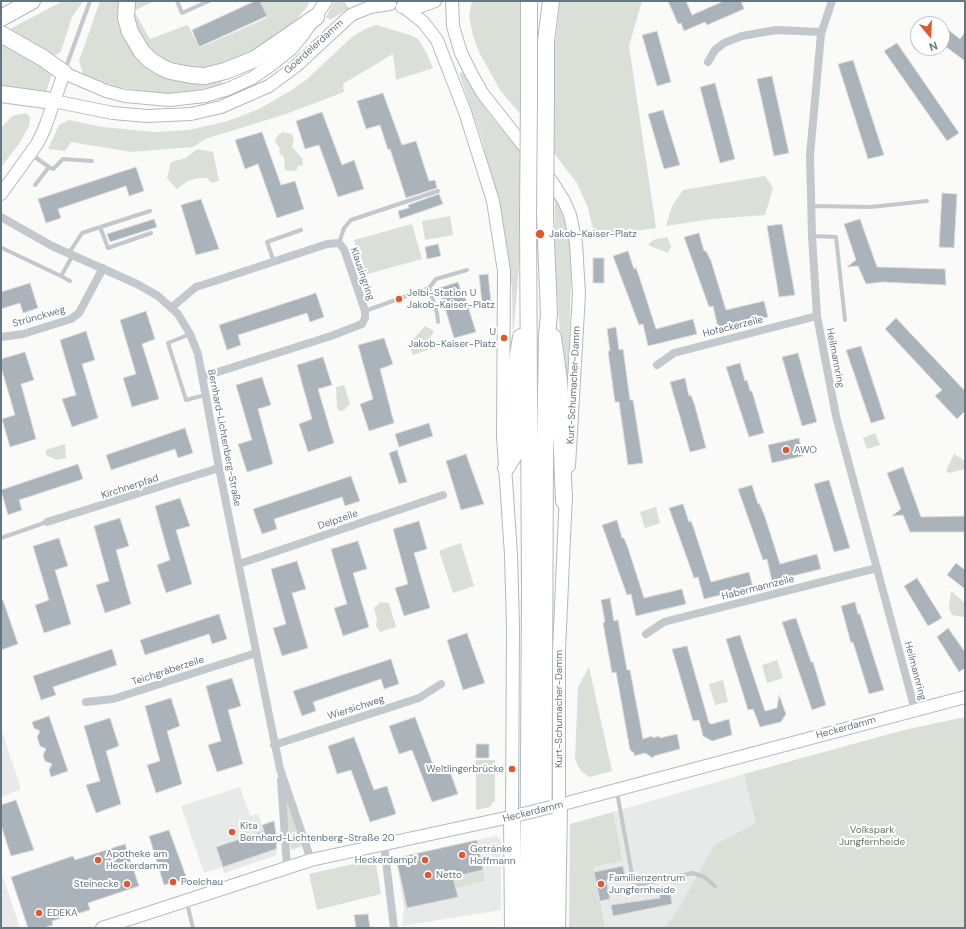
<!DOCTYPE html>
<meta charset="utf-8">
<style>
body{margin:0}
#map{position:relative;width:966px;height:929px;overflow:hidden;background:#fafaf8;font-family:"DM Sans",sans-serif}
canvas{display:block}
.frame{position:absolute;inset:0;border:2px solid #657683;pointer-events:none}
.north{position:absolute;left:910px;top:16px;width:40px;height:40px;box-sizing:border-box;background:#fff;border:1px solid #c1c8cd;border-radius:50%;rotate:162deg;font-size:11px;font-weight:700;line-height:16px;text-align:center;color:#657683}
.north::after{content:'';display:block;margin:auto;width:14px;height:18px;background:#e4572e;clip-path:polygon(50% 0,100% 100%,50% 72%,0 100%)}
</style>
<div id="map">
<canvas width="966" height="929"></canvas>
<div class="frame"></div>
<div class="north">N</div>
</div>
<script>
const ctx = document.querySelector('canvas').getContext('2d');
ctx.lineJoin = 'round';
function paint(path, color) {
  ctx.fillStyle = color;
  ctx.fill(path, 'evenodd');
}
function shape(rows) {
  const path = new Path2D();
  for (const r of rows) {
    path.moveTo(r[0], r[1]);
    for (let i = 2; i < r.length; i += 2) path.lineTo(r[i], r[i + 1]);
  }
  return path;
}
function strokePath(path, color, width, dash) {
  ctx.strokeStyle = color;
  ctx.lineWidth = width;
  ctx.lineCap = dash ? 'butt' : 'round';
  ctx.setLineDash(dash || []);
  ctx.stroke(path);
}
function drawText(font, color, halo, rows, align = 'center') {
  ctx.font = font + ' "DM Sans",sans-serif';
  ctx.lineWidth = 4;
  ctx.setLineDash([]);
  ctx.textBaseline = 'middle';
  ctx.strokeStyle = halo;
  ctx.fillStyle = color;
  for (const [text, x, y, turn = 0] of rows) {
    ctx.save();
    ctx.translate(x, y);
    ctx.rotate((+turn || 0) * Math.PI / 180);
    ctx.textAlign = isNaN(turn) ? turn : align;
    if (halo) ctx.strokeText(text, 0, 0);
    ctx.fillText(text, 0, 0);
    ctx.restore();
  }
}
paint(shape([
 [1,728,21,789,1,797],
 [744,774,757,823,714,845,677,911,663,928,601,928,604,927,593,867,623,861,613,812],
 [240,787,250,816,258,814,262,825,274,821,278,841,276,842,277,852,275,856,224,873,222,867,204,873,181,806],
 [496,836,501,839,501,910,402,926,404,908,396,858],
 [1,871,20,928,1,928]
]), '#e8e9e9');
paint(shape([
 [63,1,83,1,72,17,61,51,57,55,54,55,8,30],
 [100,1,154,1,134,11,150,39,187,25,189,27,199,48,267,18,260,1,310,1,306,8,291,26,258,50,220,65,222,84,194,91,166,94,117,87,101,82,83,74,79,61],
 [335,1,343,1,349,8,330,20,326,17],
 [472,1,523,1,522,116,500,90,479,52,473,36,469,16],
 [560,1,642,1,629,46,656,228,595,237,588,208,577,183,553,152,554,53],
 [376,25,410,35,418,39,425,50,433,68,396,80,393,54,343,84,344,92,286,114,205,139,193,147,131,152,71,142,65,151,48,149,59,125,69,120,102,127,155,132,189,130,228,121,259,109,290,91,306,80,352,37,365,29],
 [1,43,53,71,46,92,1,88],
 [464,72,477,97,497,124,521,151,521,245,513,337,512,289,508,254,502,219,482,140,459,73],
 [26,113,30,117,29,126,19,144,1,167,1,128,12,116],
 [283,132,292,134,294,139,292,147,302,158,303,165,298,166,296,171,285,170,284,157,279,153,280,148,275,142,278,135],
 [197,149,213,152,219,181,212,183,207,178,198,178,188,181,177,189,167,178,171,162,186,158],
 [765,176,773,188,765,215,711,219,666,226,672,206,683,190],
 [555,195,565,222,570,242,571,279,567,424,554,253],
 [450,216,453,235,425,240,422,221],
 [412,224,422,259,364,275,354,240],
 [667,237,671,246,668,253,648,245,653,240],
 [425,326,434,331,427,344,428,350,413,355,408,345],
 [344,385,350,404,344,410,339,411,337,408,336,387],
 [875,433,880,445,867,449,863,438],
 [65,444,66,458,57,460,46,455,46,450],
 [954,454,965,461,965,469,949,473,946,471],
 [656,507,660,523,645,528,640,512],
 [461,543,474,586,453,593,439,551],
 [951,591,965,603,965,617,952,615,949,608],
 [381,602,389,603,396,627,380,632,376,626,377,620,374,608],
 [777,660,783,678,767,683,762,665],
 [589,667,612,771,589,777,581,771,575,760,578,687],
 [723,680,728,702,715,705,709,684],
 [965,717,965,928,663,928,677,911,714,845,756,823,744,774,904,730],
 [476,760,495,760,495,800,490,807,476,810],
 [287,798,302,846,291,850,285,799],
 [613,812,623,861,593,867,605,927,569,928,570,824],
 [375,859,381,894,317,910,309,874],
 [483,870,485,881,456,888,453,877]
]), '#dadfd7');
const building = shape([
 [255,1,260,1,267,16,199,47,192,30,255,1],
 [668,1,686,1,692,15,724,1,741,1,744,9,707,25,705,22,684,31,681,23,678,24,668,1],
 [942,25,960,39,965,32,965,61,942,44,942,25],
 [657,31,671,82,657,86,642,35,657,31],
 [897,43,959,133,947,141,884,51,897,43],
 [853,60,884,155,868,159,838,64,853,60],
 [772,76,789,153,774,156,757,79,772,76],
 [715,83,735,159,720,163,700,87,715,83],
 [383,93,402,145,416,141,429,181,435,180,437,188,406,198,390,149,388,150,380,125,366,129,357,101,383,93],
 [663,110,680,165,664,169,648,114,663,110],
 [322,112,342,165,354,160,364,189,338,197,319,145,305,149,296,121,322,112],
 [262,132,281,185,295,181,304,209,277,218,258,164,245,169,235,140,262,132],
 [136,167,144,191,129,196,126,186,58,209,61,218,46,223,38,199,136,167],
 [942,193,957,194,954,248,939,247,942,193],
 [439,194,443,204,400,219,398,211,409,208,408,205,439,194],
 [201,199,219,249,196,255,181,205,201,199],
 [154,219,157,227,110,242,107,234,154,219],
 [860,219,877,267,945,269,946,285,882,282,866,284,858,266,847,267,856,260,844,224,860,219],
 [782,224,795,295,779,297,767,226,782,224],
 [699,233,704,251,706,251,711,261,726,310,764,301,768,317,718,328,713,306,709,307,684,237,699,233],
 [438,244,441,256,427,259,425,247,438,244],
 [628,251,634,269,636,268,640,279,656,329,693,319,697,334,648,346,643,324,639,325,613,256,628,251],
 [593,258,604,258,604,283,593,283,593,258],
 [488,274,491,302,482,303,479,275,488,274],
 [458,282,463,297,465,297,476,332,454,338,439,288,458,282],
 [30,283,38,308,23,313,20,303,1,309,1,292,30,283],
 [316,293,324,317,310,322,307,313,238,335,241,345,227,350,219,325,316,293],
 [146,311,155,339,142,344,159,399,132,407,123,378,136,374,120,320,146,311],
 [896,318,965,391,965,411,957,419,935,396,942,390,885,329,896,318],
 [616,327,619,350,623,349,630,400,633,400,643,463,628,465,619,402,615,402,608,351,610,351,607,329,616,327],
 [86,331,95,360,82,364,98,418,72,427,62,399,76,395,60,340,86,331],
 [384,338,393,364,380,369,394,423,369,431,360,404,373,399,358,345,384,338],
 [861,346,885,419,871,423,846,350,861,346],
 [25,352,34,380,21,384,36,439,10,447,2,419,15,415,1,367,1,359,25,352],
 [798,353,817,422,802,426,782,357,798,353],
 [323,357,332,385,318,389,334,443,308,452,299,424,312,419,297,365,323,357],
 [740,363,745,381,747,380,750,391,752,391,764,433,749,437,726,367,740,363],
 [262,377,271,405,258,409,273,464,247,472,238,444,252,440,236,385,262,377],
 [685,378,689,396,691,395,695,406,706,448,690,452,670,382,685,378],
 [429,423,433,436,399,447,395,434,429,423],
 [185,428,193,453,178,458,175,449,111,470,106,455,185,428],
 [799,438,803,456,772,463,768,445,799,438],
 [397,450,407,482,399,484,389,453,397,450],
 [466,454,484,504,461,510,446,461,466,454],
 [78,464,83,479,19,500,22,510,8,515,1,490,78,464],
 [903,467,921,517,965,516,965,532,910,532,903,515,892,516,901,509,887,473,903,467],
 [351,476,360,501,345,506,342,497,274,519,277,529,262,534,253,509,351,476],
 [829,480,850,548,834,552,814,484,829,480],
 [752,485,758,504,759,503,764,514,780,564,817,554,821,569,772,581,767,559,763,560,738,489,752,485],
 [180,498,190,526,176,530,192,584,166,593,157,565,170,560,155,506,180,498],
 [683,504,689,522,691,521,695,532,711,582,749,572,753,587,704,599,698,577,694,578,669,508,683,504],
 [120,518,129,546,116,550,131,604,105,613,96,585,109,581,94,526,120,518],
 [617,520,622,538,624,538,628,548,644,598,682,589,686,604,636,616,631,594,627,595,602,525,617,520],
 [419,521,427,549,414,553,430,608,404,616,395,588,408,584,393,529,419,521],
 [59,538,68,566,55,570,71,624,44,633,35,605,49,600,33,546,59,538],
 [358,541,367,569,353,573,369,627,343,636,334,608,347,604,331,549,358,541],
 [297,561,306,589,292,593,308,648,282,656,273,628,286,624,271,569,297,561],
 [956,563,965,570,965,589,947,575,956,563],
 [917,578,942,618,928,626,904,586,917,578],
 [610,598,614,621,618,620,627,670,630,670,643,739,652,736,653,738,659,736,660,738,677,734,680,749,654,756,653,758,645,753,634,756,634,753,630,750,616,672,612,673,603,623,605,622,601,600,610,598],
 [1,600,3,600,18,644,1,650,1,600],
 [855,602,858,614,860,614,884,690,869,694,853,642,851,643,841,606,855,602],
 [219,614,227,639,212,644,209,634,145,655,140,640,219,614],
 [796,618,811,662,813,662,826,705,812,710,782,622,796,618],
 [948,628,965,652,965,668,959,672,937,637,948,628],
 [467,633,485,683,463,690,447,640,467,633],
 [740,635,765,711,777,708,779,695,786,714,781,722,760,727,753,709,748,710,726,639,740,635],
 [687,646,709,723,712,724,729,719,732,735,712,741,703,736,699,720,693,721,672,649,687,646],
 [112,649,117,665,53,687,56,695,41,700,33,676,112,649],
 [391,659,399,684,384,689,381,679,313,702,316,711,302,716,293,691,391,659],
 [232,678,241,706,228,710,243,764,217,772,208,745,221,741,206,686,232,678],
 [171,698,180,726,167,731,182,784,156,793,147,765,160,761,145,706,171,698],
 [49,716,68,771,51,777,49,770,52,764,45,761,43,755,46,749,40,746,37,737,40,731,34,728,32,722,49,716],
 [415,717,435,770,448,766,458,794,432,802,412,750,399,754,389,726,415,717],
 [110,718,119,746,106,751,121,804,96,813,86,785,100,781,84,726,110,718],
 [354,737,374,790,387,786,396,814,370,822,351,770,337,774,328,746,354,737],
 [476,744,489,744,489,758,476,758,476,744],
 [16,800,34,850,11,856,1,825,1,805,16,800],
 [274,821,277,840,276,849,223,867,216,847,264,831,262,825,274,821],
 [169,830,187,879,164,885,149,836,169,830],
 [477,840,483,870,453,877,458,897,407,908,396,858,477,840],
 [125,844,139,886,88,903,90,910,52,921,53,925,43,928,28,928,11,877,73,856,75,860,125,844],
 [623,866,625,876,606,880,610,899,600,901,594,872,623,866],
 [670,891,672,904,613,916,611,905,660,898,659,893,670,891],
 [368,914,370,928,356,928,354,915,368,914]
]);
paint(building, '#aab3b9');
strokePath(building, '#dcdcda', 1);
const secondary = shape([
 [452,1,453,26,461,53,472,75,483,94,552,182,564,201,570,215,576,243,579,294,569,466],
 [402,7,416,8,435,1],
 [405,8,423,22,437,40,465,112,493,201,504,271,503,436,511,555,513,626,512,817],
 [53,101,113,113,147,116,191,114,221,107,269,86,296,66,351,15,370,7,390,4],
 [1,194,37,144,44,130,64,73,106,91,125,96,169,100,205,96,228,89,252,78,271,65,291,49,302,36,326,1],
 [559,805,559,651,566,493],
 [552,807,965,697],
 [102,928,311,860,519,815]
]);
const highway = shape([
 [127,1,126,18,130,32,142,52,150,60,161,67,170,71,191,75,205,76,225,71,255,59,316,17],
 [1,18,32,1],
 [1,34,43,58,64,73],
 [1,94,53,101],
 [529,96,529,1],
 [546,96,546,41,551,1],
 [528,216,530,590,528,928],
 [553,337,559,381,564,501],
 [506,468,514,455,516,367,521,337],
 [512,817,513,928],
 [543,928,545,452,547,336,549,314,545,216],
 [557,928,559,805]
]);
strokePath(secondary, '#b3babf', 14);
strokePath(highway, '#b4b9bd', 18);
strokePath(shape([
 [177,1,182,13,209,1],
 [65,70,90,1],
 [32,155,49,167,35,185],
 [49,167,53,169,63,159,92,161],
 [811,206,871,207,927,201],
 [100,227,108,248,151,233],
 [812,236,836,237,845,320],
 [339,243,344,228,351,220,438,191],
 [2,248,61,276,73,255],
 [69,253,82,233,150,211],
 [274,262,267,242,301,230],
 [61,276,70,281],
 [429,288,436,279,467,270],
 [365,311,429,288,437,313,438,322],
 [190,334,168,343,186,400,205,395],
 [1,538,47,522],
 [617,792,634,886,693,873,704,877,715,886],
 [187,903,193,928]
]), '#c3c8cc', 4);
strokePath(shape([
 [832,1,821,34,810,155,812,236,817,316,836,416,915,710],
 [708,62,715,50,724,43,742,36,776,30,821,32],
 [1,217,52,246,137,284,158,296,178,314,190,334,198,354,219,468,280,769,311,860],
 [172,307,196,287,215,281,327,244,339,243,344,249,365,311,365,318,362,324,331,336,202,377],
 [1,337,23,334,71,319,79,313,103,268],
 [657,365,674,353,817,316],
 [47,522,219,468],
 [239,564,443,495],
 [646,634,664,622,683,617,877,568],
 [86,702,113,699,256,653],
 [274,745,419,698,441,684],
 [281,780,287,867],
 [384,845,394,928]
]), '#c3c8cc', 8);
strokePath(secondary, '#fff', 12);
strokePath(highway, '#fff', 16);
const secondaryBridge = shape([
 [519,815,551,807]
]);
const highwayBridge = shape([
 [528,216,529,96],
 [545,216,546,96]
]);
strokePath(secondaryBridge, '#b3babf', 14, []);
strokePath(highwayBridge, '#b4b9bd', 18, []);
strokePath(secondaryBridge, '#fff', 12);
strokePath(highwayBridge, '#fff', 16);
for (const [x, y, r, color] of [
 [540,234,5,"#e4572e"],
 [399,299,4,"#e4572e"],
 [504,338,4,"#e4572e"],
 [786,450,4,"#e4572e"],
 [512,769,4,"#e4572e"],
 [232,832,4,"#e4572e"],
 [462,855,4,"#e4572e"],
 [98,860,4,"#e4572e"],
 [425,860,4,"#e4572e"],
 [428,875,4,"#e4572e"],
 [173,882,4,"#e4572e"],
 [127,884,4,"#e4572e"],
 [601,884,4,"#e4572e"],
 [39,913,4,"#e4572e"]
]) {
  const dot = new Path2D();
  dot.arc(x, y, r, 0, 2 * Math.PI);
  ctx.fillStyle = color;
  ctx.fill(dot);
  strokePath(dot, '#fff', 1.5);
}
drawText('10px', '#657683', '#fff', [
 ["Goerdelerdamm",314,47,-42],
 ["Klausingring",362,274,71],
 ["Strünckweg",39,317,-16],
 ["Hofackerzeile",733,327,-14],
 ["Heilmannring",835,358,79],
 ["Kurt-Schumacher-Damm",574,385,-87],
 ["Bernhard-Lichtenberg-Straße",224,438,79],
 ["Kirchnerpfad",130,487,-18],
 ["Delpzeile",338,520,-19],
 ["Habermannzeile",758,588,-14],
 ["Teichgräberzeile",168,671,-18],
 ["Heilmannring",915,671,75],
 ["Wiersichweg",356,708,-18],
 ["Kurt-Schumacher-Damm",559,709,-90],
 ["Heckerdamm",846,728,-15],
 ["Heckerdamm",533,812,-14]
]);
drawText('10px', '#657683', '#fff', [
 ["Jakob-Kaiser-Platz",549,234],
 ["Jelbi-Station U",407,293],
 ["Jakob-Kaiser-Platz",407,305],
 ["U",496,332,"right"],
 ["Jakob-Kaiser-Platz",496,344,"right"],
 ["AWO",794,450],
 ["Weltlingerbrücke",504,769,"right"],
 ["Kita",240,826],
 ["Bernhard-Lichtenberg-Straße 20",240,838],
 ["Getränke",470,849],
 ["Hoffmann",470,861],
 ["Apotheke am",106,854],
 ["Heckerdamm",106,866],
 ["Heckerdampf",417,860,"right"],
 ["Netto",436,875],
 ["Familienzentrum",609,878],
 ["Jungfernheide",609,890],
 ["Poelchau",181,882],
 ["Steinecke",119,884,"right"],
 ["EDEKA",47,913]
], 'left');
drawText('10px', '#687a64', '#fff', [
 ["Volkspark",872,830],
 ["Jungfernheide",872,842]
]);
</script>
